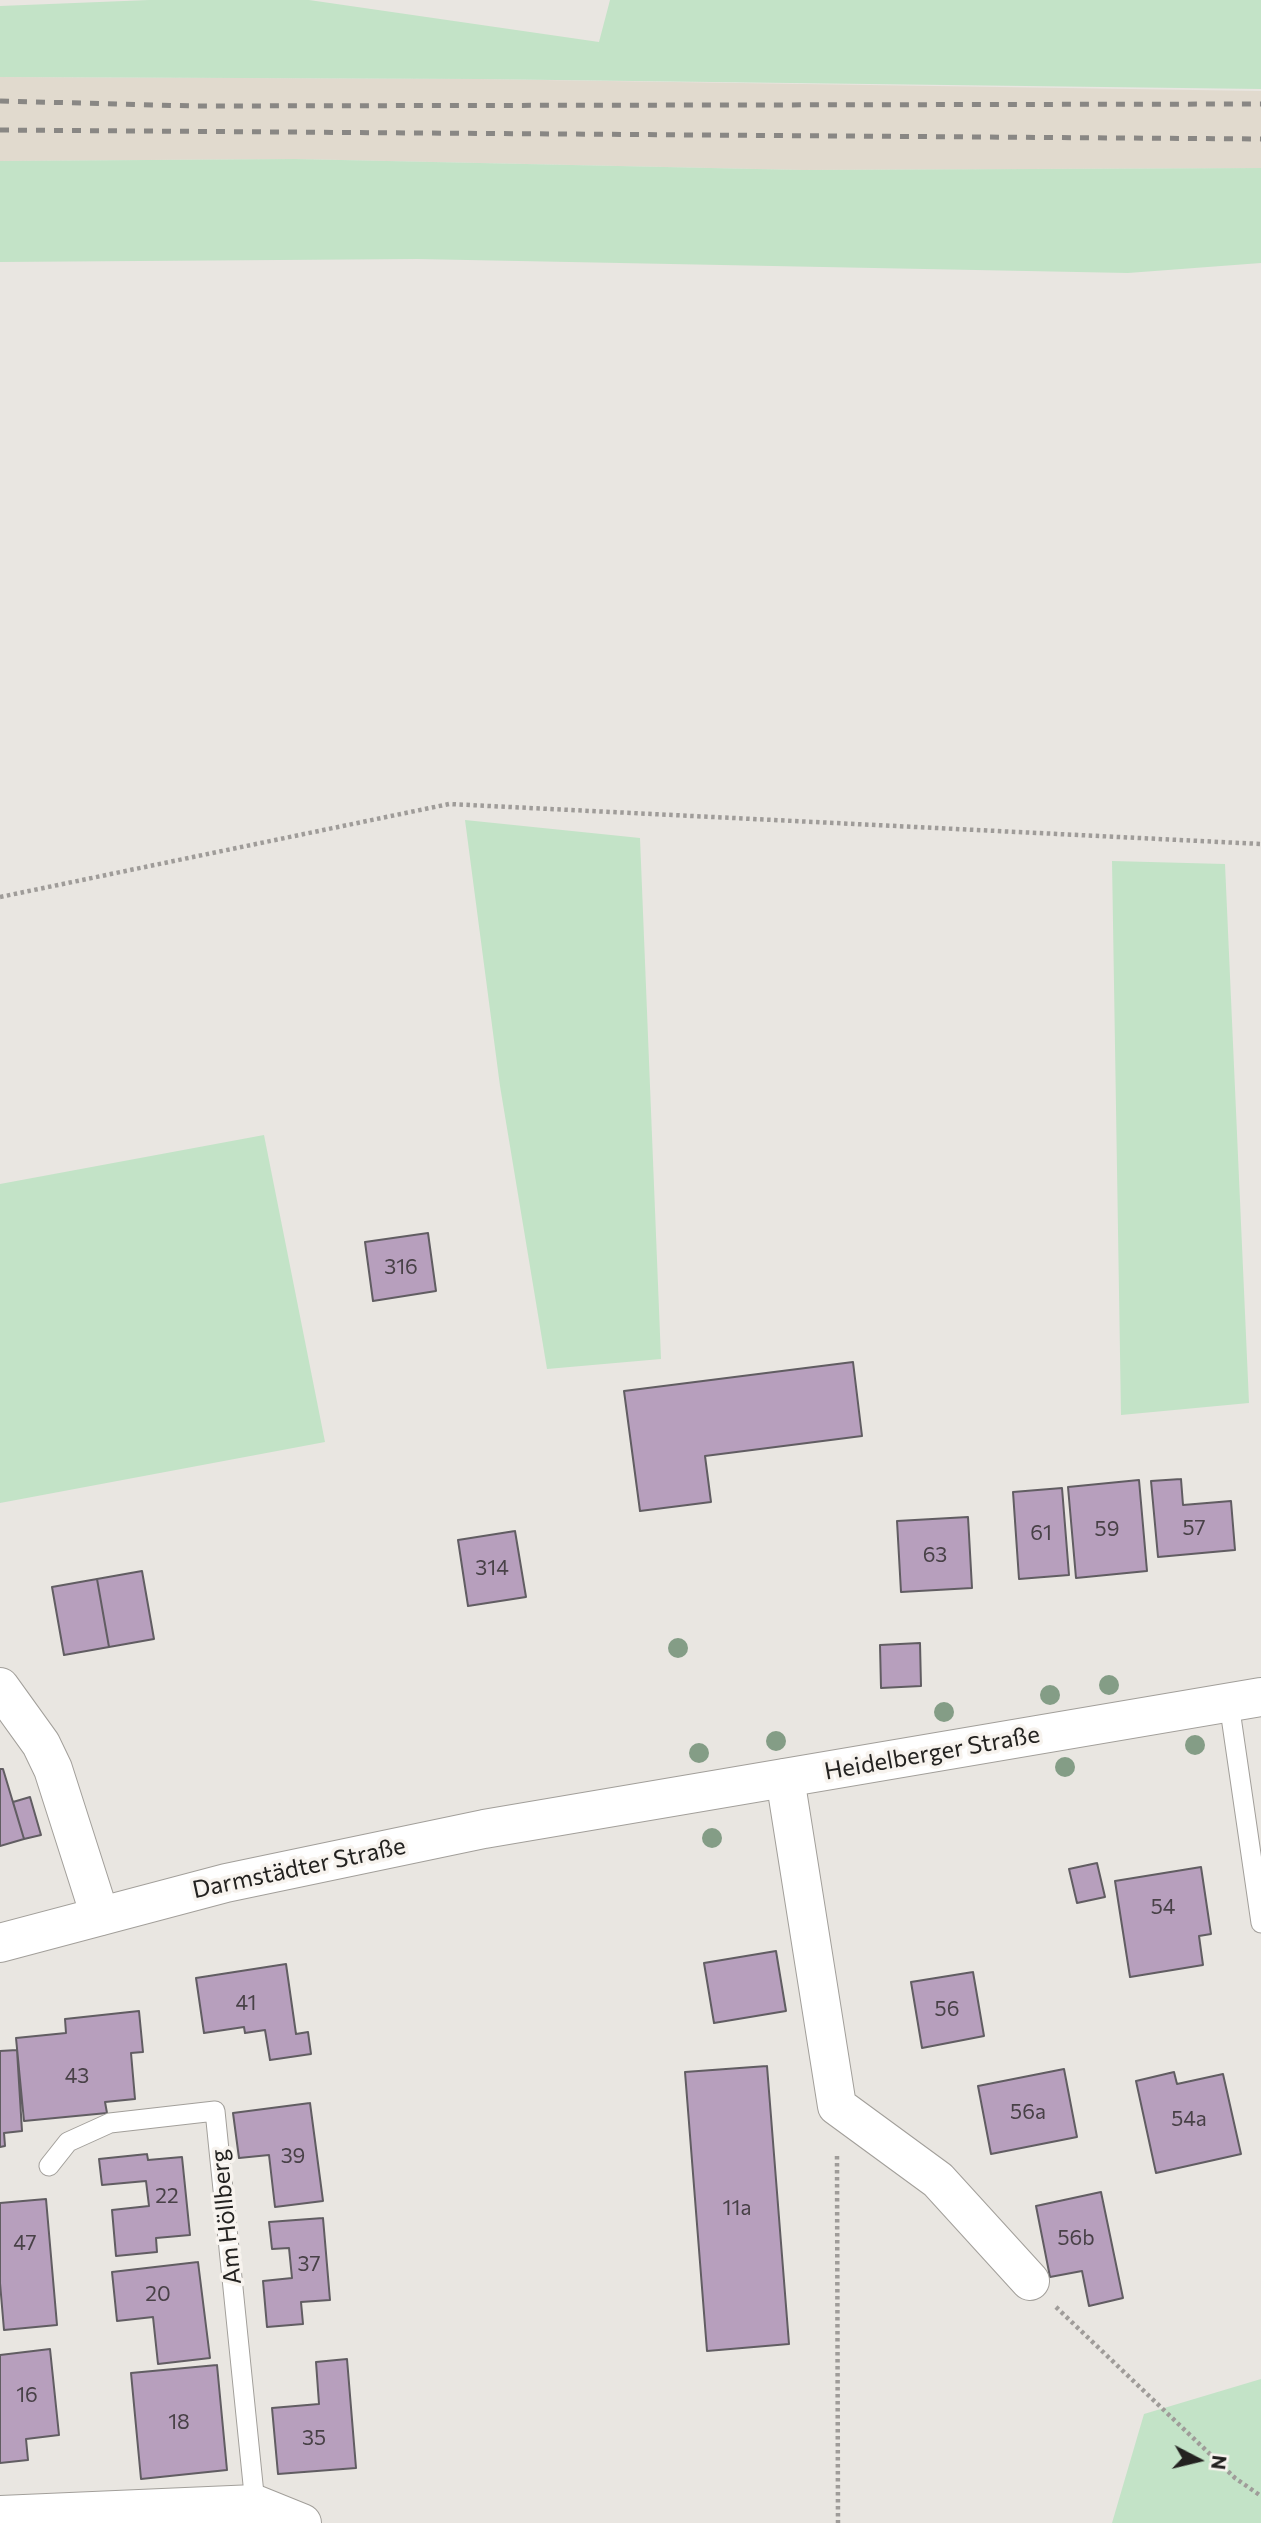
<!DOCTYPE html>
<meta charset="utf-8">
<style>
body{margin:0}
#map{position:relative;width:1261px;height:2523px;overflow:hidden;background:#e9e6e1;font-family:Commissioner,sans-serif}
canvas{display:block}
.north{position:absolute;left:1163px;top:2425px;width:70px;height:70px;-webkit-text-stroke:5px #f7f3ee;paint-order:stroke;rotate:97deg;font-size:19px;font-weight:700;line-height:28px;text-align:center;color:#232220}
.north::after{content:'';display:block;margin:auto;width:24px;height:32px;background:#232220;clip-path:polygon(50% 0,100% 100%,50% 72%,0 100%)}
</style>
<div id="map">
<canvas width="1261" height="2523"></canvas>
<div class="north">N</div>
</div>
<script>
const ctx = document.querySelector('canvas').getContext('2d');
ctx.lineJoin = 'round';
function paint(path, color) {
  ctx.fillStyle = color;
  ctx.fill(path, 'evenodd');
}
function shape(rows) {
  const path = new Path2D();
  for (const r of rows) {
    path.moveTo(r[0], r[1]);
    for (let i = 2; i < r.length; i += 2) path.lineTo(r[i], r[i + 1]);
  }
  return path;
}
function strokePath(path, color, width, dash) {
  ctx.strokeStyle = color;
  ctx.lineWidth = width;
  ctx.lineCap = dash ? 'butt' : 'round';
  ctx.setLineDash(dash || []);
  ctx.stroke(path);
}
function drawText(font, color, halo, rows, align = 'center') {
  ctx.font = font + ' Commissioner,sans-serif';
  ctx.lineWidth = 7;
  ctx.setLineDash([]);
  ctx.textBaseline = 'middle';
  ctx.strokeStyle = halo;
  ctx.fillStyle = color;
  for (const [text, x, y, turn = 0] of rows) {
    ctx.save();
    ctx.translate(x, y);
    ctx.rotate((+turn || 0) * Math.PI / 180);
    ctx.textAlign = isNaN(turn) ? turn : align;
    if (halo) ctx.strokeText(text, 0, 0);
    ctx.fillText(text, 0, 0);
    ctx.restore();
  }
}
paint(shape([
 [0,77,477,79,1261,91,1261,168,803,170,295,159,0,161]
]), '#e1dace');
paint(shape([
 [149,0,309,0,599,42,610,0,1261,0,1261,89,477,79,0,77,0,6],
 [295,159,803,170,1261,168,1261,263,1128,273,417,259,0,262,0,161],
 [465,820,640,838,661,1359,547,1369,500,1086],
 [1112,861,1225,864,1249,1403,1121,1415],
 [264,1135,325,1442,0,1503,0,1184],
 [1261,2379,1261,2523,1112,2523,1144,2414]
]), '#c3e3c7');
const building = shape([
 [428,1233,436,1291,373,1301,365,1242,428,1233],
 [853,1362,862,1436,705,1456,711,1502,640,1511,624,1391,853,1362],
 [1181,1479,1183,1505,1231,1501,1235,1550,1158,1557,1151,1481,1181,1479],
 [1139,1480,1147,1571,1076,1578,1068,1487,1139,1480],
 [1062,1488,1069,1575,1019,1579,1013,1492,1062,1488],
 [968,1517,972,1588,901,1592,897,1521,968,1517],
 [515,1531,526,1597,468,1606,458,1540,515,1531],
 [142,1571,154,1639,109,1647,97,1579,142,1571],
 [97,1579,109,1647,64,1655,52,1587,97,1579],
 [920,1643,921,1686,881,1688,880,1645,920,1643],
 [0,1769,3,1769,24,1839,0,1846,0,1769],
 [30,1797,41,1835,24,1839,13,1802,30,1797],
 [1097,1863,1105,1897,1077,1903,1069,1869,1097,1863],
 [1201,1867,1211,1934,1199,1936,1203,1965,1130,1977,1115,1881,1201,1867],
 [776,1951,786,2011,714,2023,704,1963,776,1951],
 [286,1964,296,2034,308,2032,311,2054,270,2060,265,2030,245,2033,244,2027,204,2033,196,1978,286,1964],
 [973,1972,984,2036,922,2048,911,1982,973,1972],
 [139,2011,143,2052,131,2053,135,2099,105,2102,107,2113,24,2121,16,2038,66,2033,65,2019,139,2011],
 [17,2050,22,2131,4,2133,5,2146,0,2147,0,2051,17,2050],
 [767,2066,789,2344,707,2351,685,2072,767,2066],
 [1064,2069,1077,2137,991,2154,978,2086,1064,2069],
 [1174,2072,1177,2084,1223,2074,1241,2154,1156,2173,1136,2081,1174,2072],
 [310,2103,323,2201,275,2207,269,2155,239,2158,233,2113,310,2103],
 [147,2154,148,2160,182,2157,190,2235,156,2238,157,2252,116,2256,112,2210,149,2206,146,2181,102,2185,99,2159,147,2154],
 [1101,2192,1123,2298,1089,2306,1082,2271,1050,2277,1036,2206,1101,2192],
 [46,2199,57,2325,4,2330,0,2283,0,2203,46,2199],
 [323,2218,330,2300,301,2302,303,2324,267,2327,263,2281,292,2278,289,2248,272,2249,269,2222,323,2218],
 [198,2262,210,2358,158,2364,153,2317,117,2321,112,2272,198,2262],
 [50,2349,59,2435,26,2439,28,2460,0,2463,0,2355,50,2349],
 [347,2359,356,2468,278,2474,272,2408,319,2404,316,2362,347,2359],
 [217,2365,227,2470,141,2479,131,2373,217,2365]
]);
paint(building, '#b79fbd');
strokePath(building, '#615d62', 2);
const service = shape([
 [1229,1703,1261,1923],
 [49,2166,68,2142,110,2123,215,2111,255,2504]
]);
const minor = shape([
 [0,1687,41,1744,53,1769,100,1916],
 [785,1778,837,2106,938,2180,1030,2281],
 [0,2515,255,2504,302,2523]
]);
const primary = shape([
 [0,1943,226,1883,484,1829,1261,1697]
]);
strokePath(service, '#a29f9a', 21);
strokePath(minor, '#a29f9a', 40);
strokePath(primary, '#a29f9a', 40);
strokePath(shape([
 [0,897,449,804,1261,844],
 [837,2156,838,2523],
 [1056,2307,1235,2478,1261,2496]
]), '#9f9c99', 4.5, [3.5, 3.5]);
strokePath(service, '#fff', 19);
strokePath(minor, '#fff', 38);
strokePath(primary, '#fff', 38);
strokePath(shape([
 [0,101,195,106,1261,104],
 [0,130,1261,139]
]), '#898784', 5, [9, 9]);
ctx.fillStyle = '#849d86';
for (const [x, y] of [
 [678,1648],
 [1109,1685],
 [1050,1695],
 [944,1712],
 [776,1741],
 [1195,1745],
 [699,1753],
 [1065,1767],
 [712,1838]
]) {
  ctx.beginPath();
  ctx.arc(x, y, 10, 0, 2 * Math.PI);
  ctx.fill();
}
drawText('21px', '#484147', null, [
 ["316",401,1267],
 ["57",1194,1528],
 ["59",1107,1529],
 ["61",1041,1533],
 ["63",935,1555],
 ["314",492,1568],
 ["54",1163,1907],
 ["41",246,2003],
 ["56",947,2009],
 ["43",77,2076],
 ["56a",1028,2112],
 ["54a",1189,2119],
 ["39",293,2156],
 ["22",167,2196],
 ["11a",737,2208],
 ["56b",1076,2238],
 ["47",25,2243],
 ["37",309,2264],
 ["20",158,2294],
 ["16",27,2395],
 ["18",179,2422],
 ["35",314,2438]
]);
drawText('24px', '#232220', '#f7f3ee', [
 ["Heidelberger Straße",932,1753,-10],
 ["Darmstädter Straße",299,1868,-12],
 ["Am Höllberg",226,2217,-96]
]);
</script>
